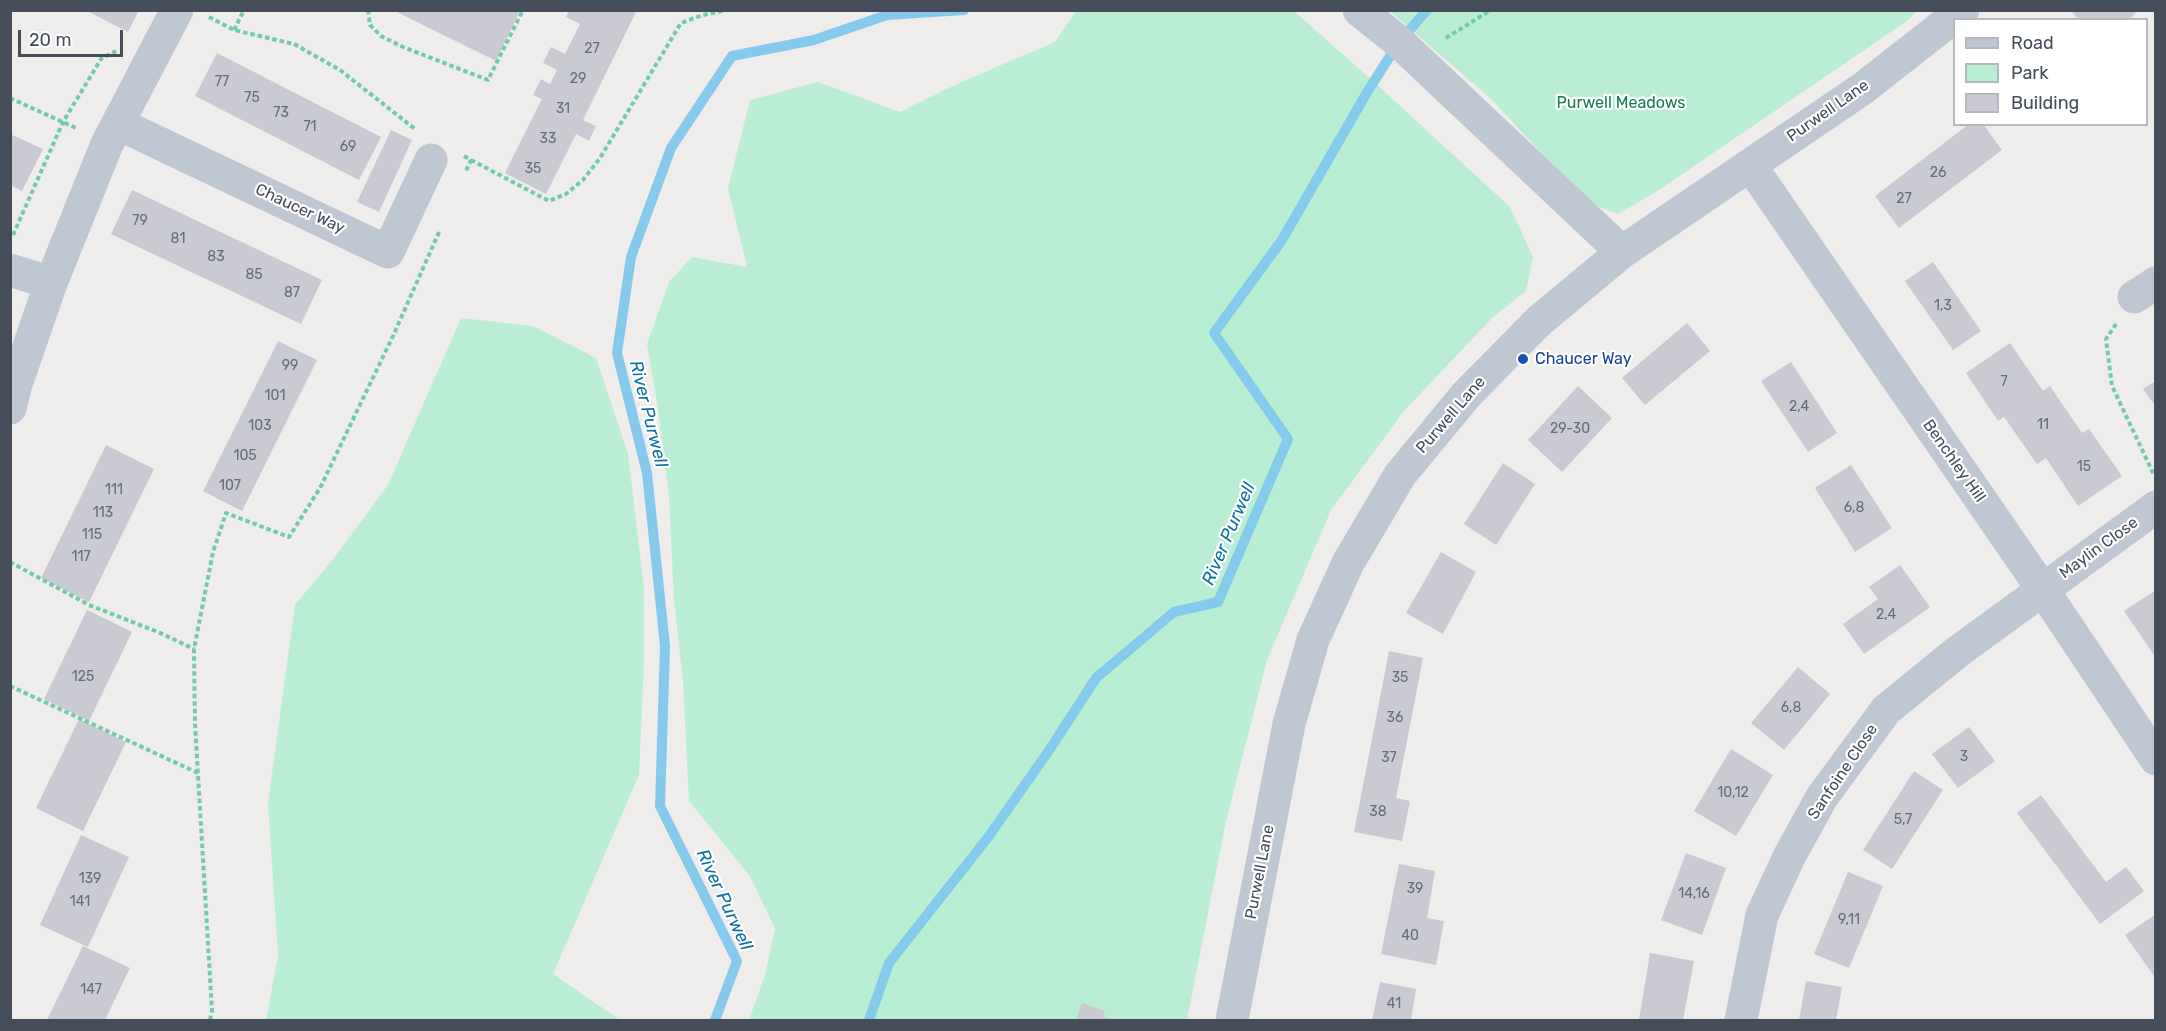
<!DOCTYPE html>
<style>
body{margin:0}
#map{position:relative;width:2166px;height:1031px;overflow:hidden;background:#efecec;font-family:Rubik,sans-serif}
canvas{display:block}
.frame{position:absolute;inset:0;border:12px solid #454d5a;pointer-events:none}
.legend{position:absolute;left:1953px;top:18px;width:195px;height:108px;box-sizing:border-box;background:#fff;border:2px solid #b5b8bd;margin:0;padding:8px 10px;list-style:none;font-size:18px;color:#454d5a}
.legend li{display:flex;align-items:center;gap:12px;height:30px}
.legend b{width:30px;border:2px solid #b5b8bd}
.scale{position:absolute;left:18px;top:30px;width:105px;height:27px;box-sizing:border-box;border:3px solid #454d5a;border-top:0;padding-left:8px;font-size:18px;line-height:21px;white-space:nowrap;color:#454d5a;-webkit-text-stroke:4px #fff;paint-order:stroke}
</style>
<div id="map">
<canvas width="2166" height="1031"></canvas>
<div class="frame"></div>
<ul class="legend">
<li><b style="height:8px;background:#bfc7d2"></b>Road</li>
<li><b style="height:16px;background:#b9eed4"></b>Park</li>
<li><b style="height:16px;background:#c9cad2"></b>Building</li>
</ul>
<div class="scale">20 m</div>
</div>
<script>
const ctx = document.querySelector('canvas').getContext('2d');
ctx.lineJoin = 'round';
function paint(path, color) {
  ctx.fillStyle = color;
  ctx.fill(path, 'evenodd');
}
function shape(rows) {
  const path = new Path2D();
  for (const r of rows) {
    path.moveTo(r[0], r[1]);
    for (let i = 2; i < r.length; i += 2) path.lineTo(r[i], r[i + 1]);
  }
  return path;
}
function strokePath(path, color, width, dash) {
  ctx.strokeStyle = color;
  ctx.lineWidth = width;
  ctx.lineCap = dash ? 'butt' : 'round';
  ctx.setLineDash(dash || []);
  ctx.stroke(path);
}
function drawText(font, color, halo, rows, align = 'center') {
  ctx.font = font + ' Rubik,sans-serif';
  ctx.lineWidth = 4.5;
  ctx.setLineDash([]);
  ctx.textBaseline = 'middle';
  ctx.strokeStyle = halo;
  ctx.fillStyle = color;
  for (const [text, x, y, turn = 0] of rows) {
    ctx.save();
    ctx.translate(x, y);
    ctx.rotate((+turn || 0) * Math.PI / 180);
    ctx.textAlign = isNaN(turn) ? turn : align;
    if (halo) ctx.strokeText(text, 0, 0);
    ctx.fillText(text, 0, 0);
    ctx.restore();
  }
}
paint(shape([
 [1076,11,1294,11,1374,82,1510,207,1533,257,1526,291,1492,318,1404,411,1331,510,1267,660,1225,826,1187,1020,749,1020,765,975,775,929,750,876,689,801,683,682,674,600,669,497,657,402,647,344,669,282,692,257,747,267,728,188,750,100,818,82,900,112,957,84,1055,42],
 [1390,11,1917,11,1907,21,1656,192,1618,214,1587,202,1490,98],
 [461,318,533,326,596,358,628,454,644,588,644,662,639,775,553,974,620,1020,266,1020,278,956,268,803,295,605,334,558,388,485]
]), '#b9eed4');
strokePath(shape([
 [715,1020,737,961,660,806,665,646,647,473,617,353,631,257,671,148,732,56,814,40,887,15,964,10],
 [869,1020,889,963,989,836,1050,749,1096,678,1174,612,1218,602,1288,439,1214,333,1282,240,1366,94,1399,42,1427,10]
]), '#85caec', 10);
paint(shape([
 [85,10,139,10,128,32],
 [393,10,520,10,496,61],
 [569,10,637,10,583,120,596,126,589,141,576,134,546,194,505,173,542,99,533,95,541,79,550,84,557,70,543,63,551,47,565,54,580,24,566,17],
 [2076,10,2138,10,2129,20,2079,20,2073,13],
 [217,53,381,137,359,180,195,96],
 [1969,124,1983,124,2002,150,1899,228,1875,196],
 [391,130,412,140,379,212,357,202],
 [10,134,43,149,22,191,10,185],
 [132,190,322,280,301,324,111,234],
 [1933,262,1981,331,1953,350,1905,281],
 [1687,323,1710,351,1645,405,1622,378],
 [278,341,317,360,242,511,203,491],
 [2010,343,2043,391,2050,386,2082,433,2089,429,2122,476,2078,506,2046,458,2037,464,2004,417,1998,421,1966,373],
 [1791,362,1837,433,1808,452,1761,381],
 [2156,381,2156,407,2143,389],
 [1578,386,1612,418,1562,472,1528,440],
 [106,445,154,469,89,602,41,578],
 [1503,463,1535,484,1496,545,1464,524],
 [1851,465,1892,528,1855,552,1815,488],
 [1441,552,1476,572,1443,634,1406,613],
 [1900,565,1930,607,1864,654,1843,624,1878,599,1869,587],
 [2156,590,2156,658,2124,611],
 [87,610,132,632,89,721,44,699],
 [1389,651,1423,658,1396,798,1410,801,1402,841,1354,832],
 [1798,667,1830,694,1784,750,1751,723],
 [79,719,126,742,83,831,36,808],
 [1969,727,1995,761,1958,788,1932,754],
 [1731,749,1773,775,1736,836,1694,811],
 [1914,771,1943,790,1892,869,1863,850],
 [2041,795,2106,882,2126,867,2144,891,2100,924,2017,813],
 [81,835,129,857,88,947,40,925],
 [1686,853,1726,868,1702,935,1661,920],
 [1399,864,1435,871,1427,918,1444,921,1436,965,1381,954],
 [1848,872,1883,886,1849,968,1814,954],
 [2156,914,2156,979,2125,935],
 [83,946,130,968,105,1020,47,1020],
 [1650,953,1694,961,1683,1020,1639,1020],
 [1806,981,1842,987,1836,1020,1799,1020],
 [1380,982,1416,989,1411,1020,1372,1020],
 [1082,1003,1105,1011,1103,1016,1113,1020,1076,1020]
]), '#c9cad2');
strokePath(shape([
 [368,10,370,25,381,36,403,47,488,80,523,10],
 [209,17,234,30,294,44,340,70,415,129],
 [234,30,244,10],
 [1446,38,1491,10],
 [10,98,78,129],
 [464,156,471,160,466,171],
 [471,160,549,201,566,194,583,180,600,158,681,23,703,15,727,10],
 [13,235,63,122,101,59,116,51],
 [2116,324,2106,339,2112,386,2154,475],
 [10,562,89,605,158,632,194,649],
 [10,686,198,773],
 [210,1020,212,1011,195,724,194,649,213,552,226,513,289,537,320,488,393,336,440,230]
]), '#71ccab', 4, [4.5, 3]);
strokePath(shape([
 [1359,10,1399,42,1622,252],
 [119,124,388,252,431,160],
 [1750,165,2043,590,2156,759],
 [10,270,51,283],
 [2134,297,2156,283],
 [10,408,16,384,51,283,107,144,177,10],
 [1232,1020,1289,724,1313,640,1348,563,1400,475,1466,395,1539,321,1622,252,1862,89,1963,10],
 [1741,1020,1762,915,1790,855,1822,797,1886,710,1956,653,2156,507]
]), '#bfc7d2', 33);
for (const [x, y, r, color] of [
 [1523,359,6,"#1a4fb4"]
]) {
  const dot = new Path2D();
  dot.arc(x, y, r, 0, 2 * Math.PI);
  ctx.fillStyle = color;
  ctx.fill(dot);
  strokePath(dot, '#fff', 2);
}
drawText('14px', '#666c78', null, [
 ["27",592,49],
 ["29",578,79],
 ["77",222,82],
 ["75",252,98],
 ["31",563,109],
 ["73",281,113],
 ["71",310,127],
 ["33",548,139],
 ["69",348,147],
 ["35",533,169],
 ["26",1938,173],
 ["27",1904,199],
 ["79",140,221],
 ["81",178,239],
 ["83",216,257],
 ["85",254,275],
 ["87",292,293],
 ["1,3",1943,306],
 ["99",290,366],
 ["7",2004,382],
 ["101",275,396],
 ["2,4",1799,407],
 ["11",2043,425],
 ["103",260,426],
 ["29-30",1570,429],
 ["105",245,456],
 ["15",2084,467],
 ["107",230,486],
 ["111",114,490],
 ["6,8",1854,508],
 ["113",103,513],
 ["115",92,535],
 ["117",81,557],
 ["2,4",1886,615],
 ["125",83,677],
 ["35",1400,678],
 ["6,8",1791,708],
 ["36",1395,718],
 ["3",1964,757],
 ["37",1389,758],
 ["10,12",1733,793],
 ["38",1378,812],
 ["5,7",1903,820],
 ["139",90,879],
 ["39",1415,889],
 ["14,16",1694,894],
 ["141",80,902],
 ["9,11",1849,920],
 ["40",1410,936],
 ["147",91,990],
 ["41",1394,1004]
]);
drawText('16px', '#157b55', '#fff', [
 ["Purwell Meadows",1621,103]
]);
drawText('16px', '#454d5a', '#fff', [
 ["Purwell Lane",1828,111,-35],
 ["Chaucer Way",300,209,25],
 ["Purwell Lane",1451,415,-49],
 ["Benchley Hill",1954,461,55],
 ["Maylin Close",2099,548,-36],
 ["Sanfoine Close",1843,772,-56],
 ["Purwell Lane",1260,872,-79]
]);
drawText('16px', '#164399', '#fff', [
 ["Chaucer Way",1535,359]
], 'left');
drawText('italic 18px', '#0b72a7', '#fff', [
 ["River Purwell",648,414,76],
 ["River Purwell",1229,534,-67],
 ["River Purwell",724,900,65]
]);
</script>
